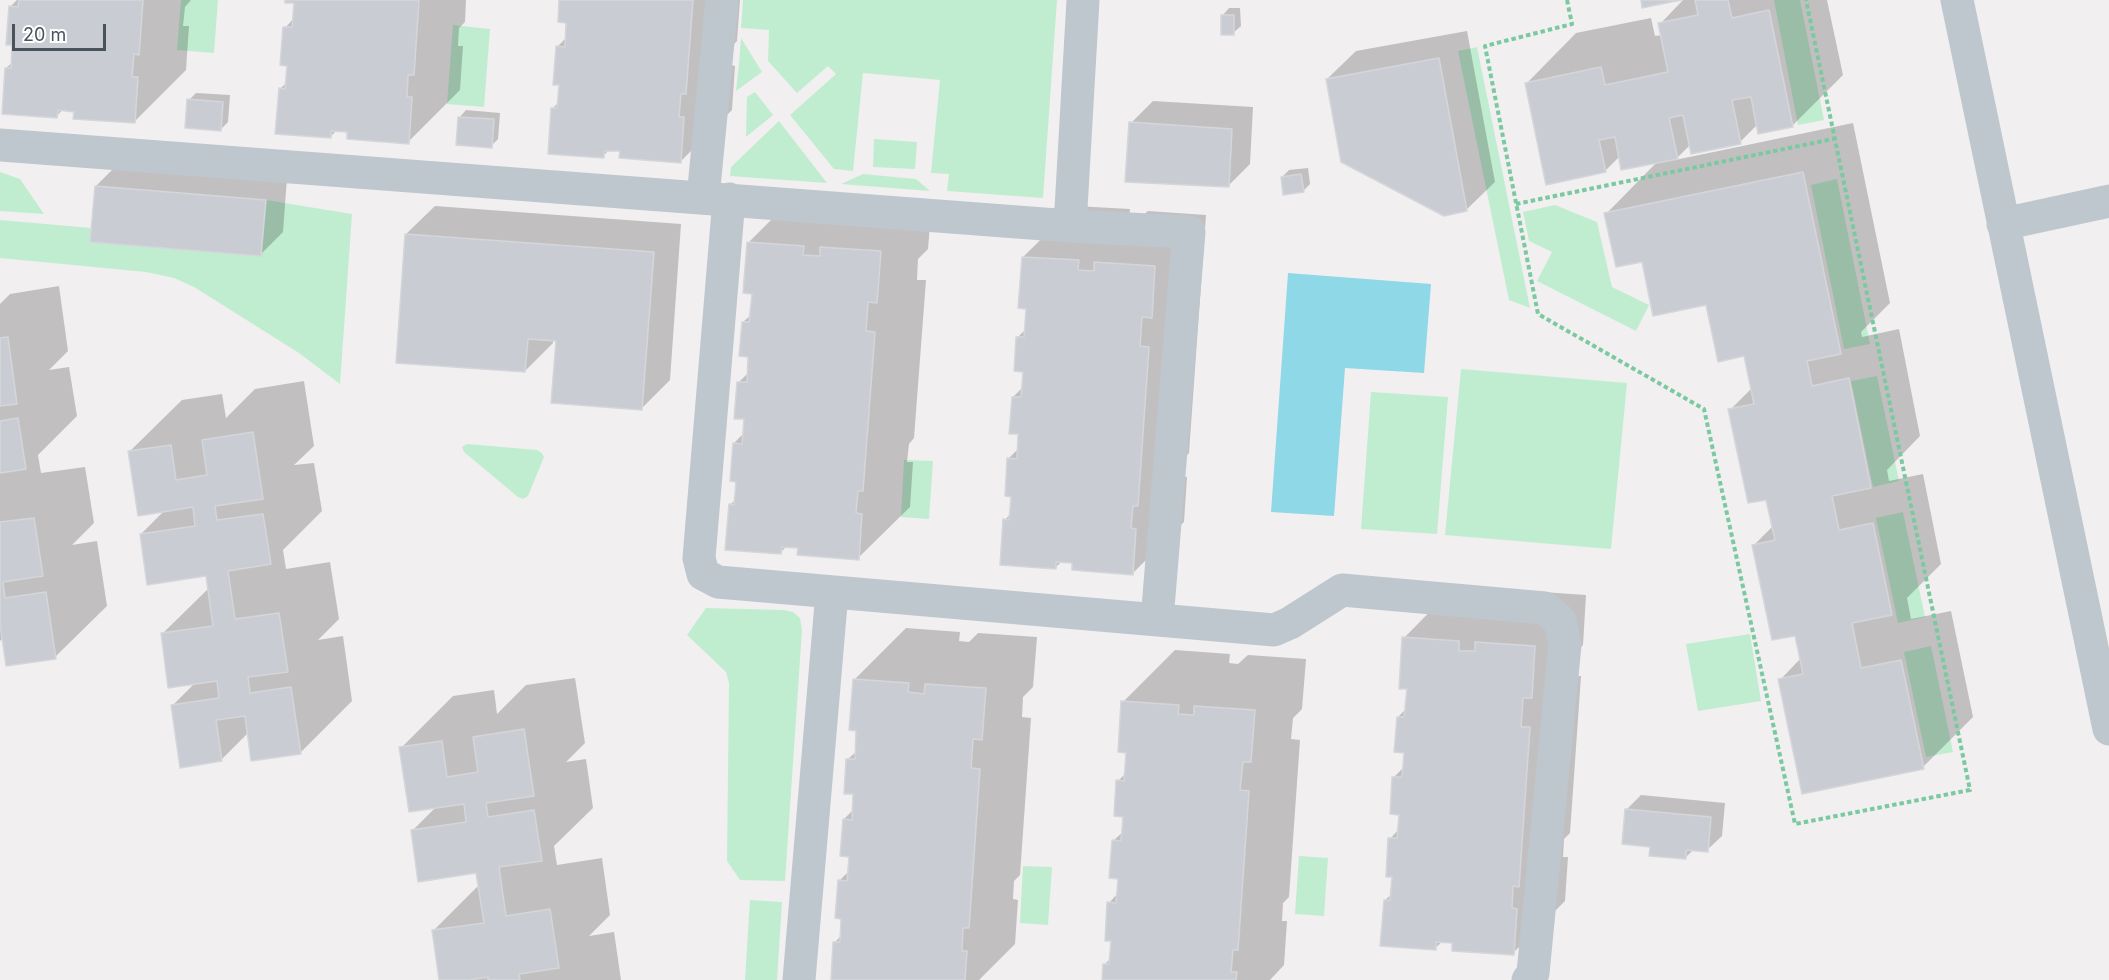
<!DOCTYPE html>
<style>
body{margin:0}
#map{position:relative;width:2109px;height:980px;overflow:hidden;background:#f2eff0;font-family:Inter,sans-serif}
canvas{display:block}
.scale{position:absolute;left:12px;top:24px;width:94px;height:27px;box-sizing:border-box;border:3px solid #48535c;border-top:0;padding-left:8px;font-size:18px;line-height:21px;white-space:nowrap;color:#48535c;-webkit-text-stroke:4px #fff;paint-order:stroke}
</style>
<div id="map">
<canvas width="2109" height="980"></canvas>
<div class="scale">20 m</div>
</div>
<script>
const ctx = document.querySelector('canvas').getContext('2d');
ctx.lineJoin = 'round';
function paint(path, color) {
  ctx.fillStyle = color;
  ctx.fill(path, 'evenodd');
}
function shape(rows) {
  const path = new Path2D();
  for (const r of rows) {
    path.moveTo(r[0], r[1]);
    for (let i = 2; i < r.length; i += 2) path.lineTo(r[i], r[i + 1]);
  }
  return path;
}
function strokePath(path, color, width, dash) {
  ctx.strokeStyle = color;
  ctx.lineWidth = width;
  ctx.lineCap = dash ? 'butt' : 'round';
  ctx.setLineDash(dash || []);
  ctx.stroke(path);
}
paint(shape([
 [181,0,218,0,214,53,177,50],
 [743,0,1057,0,1043,198,947,191,949,174,931,173,940,80,863,73,853,171,834,169,790,115,836,74,828,66,797,93,768,61,769,30,741,28],
 [1774,0,1800,0,1824,120,1798,125],
 [453,25,490,29,484,107,447,104],
 [741,38,762,72,736,91,739,64],
 [1477,47,1530,308,1509,300,1458,51],
 [755,92,773,115,746,137,747,97],
 [779,121,827,183,730,176,731,167],
 [874,139,917,142,915,169,873,167],
 [0,172,20,179,44,214,0,211],
 [863,174,916,179,930,191,841,184],
 [1837,179,1870,344,1844,349,1811,185],
 [266,200,352,214,340,384,299,353,194,287,174,278,146,272,0,258,0,220,91,228,90,242,261,256],
 [1555,205,1597,222,1612,287,1649,305,1636,331,1537,281,1552,252,1529,241,1523,212],
 [1461,369,1627,383,1611,549,1445,535],
 [1877,376,1899,481,1873,487,1851,381],
 [1371,392,1448,397,1437,534,1361,529],
 [467,444,537,450,542,453,544,457,528,496,523,499,518,497,464,452,462,447],
 [904,460,933,461,929,519,901,517],
 [1903,512,1925,617,1898,623,1876,518],
 [706,608,784,610,793,612,800,618,802,630,785,881,740,880,727,861,729,683,726,672,687,635],
 [1750,634,1761,701,1698,711,1686,644],
 [1931,646,1953,752,1926,757,1904,652],
 [1299,856,1328,858,1324,916,1295,914],
 [1023,866,1052,867,1048,925,1020,923],
 [750,900,782,902,777,980,745,980]
]), '#c0edd0');
paint(shape([
 [1288,273,1431,284,1424,373,1345,368,1334,516,1271,512]
]), '#8fd8e8');
paint(shape([
 [17,0,191,0,185,7,183,26,189,26,186,70,134,122,63,109,57,116,6,68,13,62,10,7],
 [287,0,466,0,465,22,459,28,458,46,463,46,460,90,408,142,349,131,337,130,331,136,280,89,287,82,288,64,285,28,294,18,295,2],
 [560,0,740,0,737,41,731,47,730,65,735,66,732,110,681,161,622,150,610,149,603,156,553,108,559,102,560,84,557,47,567,37,568,21],
 [1683,0,1827,0,1843,75,1793,125,1759,132,1758,124,1740,142,1691,144,1675,160,1853,123,1890,303,1861,332,1862,337,1899,329,1920,436,1887,470,1889,481,1923,474,1941,564,1907,598,1911,619,1951,611,1973,717,1923,767,1780,680,1801,658,1796,634,1754,545,1773,526,1768,498,1730,410,1752,388,1745,355,1708,303,1644,260,1606,214,1658,161,1620,156,1605,171,1527,83,1576,33,1651,18,1655,36,1662,35,1660,24],
 [1229,8,1240,8,1241,26,1233,33,1222,16],
 [1467,31,1495,182,1466,210,1327,79,1356,51],
 [196,93,230,95,228,122,221,129,189,100],
 [1153,101,1253,107,1250,164,1228,186,1131,123],
 [466,110,500,113,498,139,491,146,459,118],
 [118,164,287,178,283,232,261,254,96,186],
 [1308,168,1310,184,1303,191,1282,177,1289,170],
 [800,191,932,200,928,249,918,259,917,280,926,280,914,438,909,444,907,462,913,462,910,507,858,558,787,546,780,553,730,505,736,499,738,480,734,443,744,433,745,418,739,382,749,372,750,356,743,322,752,314,753,292,749,242],
 [435,206,681,224,670,380,642,408,557,340,553,340,553,343,525,371,406,234],
 [1075,206,1130,209,1129,219,1139,219,1148,211,1206,215,1189,453,1183,459,1182,477,1187,477,1184,522,1133,573,1062,561,1055,568,1005,520,1011,513,1012,495,1009,458,1019,448,1020,433,1013,397,1023,387,1024,371,1018,337,1026,329,1028,307,1023,257],
 [59,286,68,351,49,370,69,367,77,416,38,455,41,473,85,467,94,523,72,545,97,541,107,606,55,657,4,637,0,641,0,304,10,294],
 [304,381,314,446,294,465,314,463,322,511,283,550,286,569,330,562,339,619,318,640,343,636,352,701,300,753,249,732,221,760,172,706,196,682,162,634,209,588,207,575,141,534,165,510,130,451,182,400,222,394,226,418,255,389],
 [1455,586,1586,595,1583,645,1574,654,1572,676,1581,676,1570,833,1564,839,1563,857,1568,857,1565,901,1513,953,1454,942,1443,941,1435,948,1385,900,1392,894,1393,875,1390,839,1399,829,1400,814,1394,777,1404,767,1405,751,1398,717,1406,709,1408,688,1404,638],
 [906,628,960,632,959,641,969,642,978,633,1037,637,1033,687,1023,697,1022,717,1031,718,1020,875,1014,881,1013,899,1018,900,1015,944,979,980,832,980,835,942,842,935,843,917,839,881,850,870,851,855,844,819,854,809,855,793,848,759,857,751,858,730,854,680],
 [1175,650,1230,654,1229,663,1238,664,1248,655,1306,659,1302,709,1293,718,1291,739,1300,740,1289,897,1283,903,1282,921,1287,921,1284,965,1270,980,1104,980,1105,964,1111,958,1112,939,1109,903,1118,893,1120,877,1113,841,1124,831,1125,815,1118,781,1126,773,1127,752,1123,702],
 [575,678,585,743,566,762,586,759,593,808,554,846,557,865,602,858,610,915,589,936,614,932,621,980,440,980,433,931,480,884,478,871,412,831,437,806,401,748,453,696,494,690,497,714,526,685],
 [1641,795,1725,803,1722,836,1707,850,1694,849,1685,858,1651,846,1626,810]
]), '#0003');
const building = shape([
 [19,0,143,0,139,55,134,54,132,77,138,77,135,123,73,119,74,112,58,110,57,118,2,114,5,68,11,68,12,45,6,45,9,6,18,7,19,0],
 [285,0,419,0,414,75,408,75,407,97,412,97,409,144,347,139,347,132,331,131,331,138,275,134,279,88,285,89,287,66,280,65,283,27,292,27,294,3,285,3,285,0],
 [559,0,693,0,686,94,681,94,679,117,684,117,681,163,619,158,620,151,604,151,604,158,548,154,551,108,557,108,559,85,553,85,556,46,565,47,566,23,558,22,559,0],
 [1641,0,1681,0,1642,8,1641,0],
 [1695,0,1728,0,1732,18,1769,10,1793,127,1758,134,1751,97,1732,100,1741,144,1691,154,1683,115,1669,118,1678,159,1621,170,1615,137,1599,140,1606,172,1546,185,1525,83,1601,67,1605,85,1668,72,1658,23,1698,15,1695,0],
 [1221,15,1234,15,1234,35,1221,35,1221,15],
 [1439,58,1467,211,1444,216,1341,162,1326,79,1439,58],
 [187,99,223,102,221,131,185,128,187,99],
 [458,117,494,119,492,148,456,145,458,117],
 [1129,122,1232,129,1229,187,1125,182,1129,122],
 [1803,172,1841,354,1807,361,1812,386,1849,378,1871,488,1832,496,1839,530,1873,523,1892,615,1852,623,1861,668,1901,660,1924,769,1802,794,1778,679,1803,674,1795,636,1772,640,1752,545,1775,540,1766,500,1748,503,1728,409,1754,404,1744,356,1718,362,1706,305,1653,316,1642,262,1616,267,1604,213,1803,172],
 [1301,174,1304,192,1283,195,1281,177,1301,174],
 [95,186,266,200,261,256,90,242,95,186],
 [405,234,654,252,642,410,551,403,556,341,528,339,525,372,396,363,405,234],
 [747,242,804,246,803,255,820,256,820,247,881,251,877,303,868,302,866,331,875,332,863,491,858,491,856,513,862,514,859,560,797,555,798,548,782,547,781,554,725,550,729,504,734,505,736,482,730,481,733,443,742,444,744,419,734,419,737,382,747,382,748,357,739,356,742,322,749,322,752,294,743,293,747,242],
 [1022,257,1079,260,1078,270,1094,271,1094,262,1155,266,1152,318,1142,317,1140,346,1149,347,1138,506,1133,506,1131,528,1136,529,1133,575,1072,570,1072,563,1056,562,1056,569,1000,565,1003,519,1009,520,1011,497,1005,496,1007,458,1017,459,1018,434,1009,434,1012,397,1021,397,1023,372,1014,371,1016,337,1024,337,1026,309,1018,308,1022,257],
 [8,337,17,404,0,406,0,338,8,337],
 [18,418,26,469,0,473,0,421,18,418],
 [253,432,263,499,215,506,217,520,263,514,271,564,228,571,235,619,279,613,288,672,248,677,250,693,291,687,301,754,251,761,245,716,216,720,222,761,180,768,171,705,219,698,217,681,168,688,161,633,213,626,206,576,147,585,140,534,195,526,193,507,138,516,128,451,171,445,176,480,207,475,202,440,253,432],
 [34,518,43,576,3,582,5,598,46,592,56,659,6,666,0,624,0,522,34,518],
 [1402,637,1459,641,1459,651,1475,651,1475,642,1535,646,1532,698,1523,698,1521,727,1530,727,1519,887,1513,886,1512,908,1517,909,1514,955,1452,951,1452,943,1436,942,1436,950,1380,946,1384,900,1390,900,1392,877,1386,877,1388,838,1397,838,1399,815,1390,814,1392,777,1402,777,1404,753,1394,752,1397,717,1404,717,1407,689,1399,689,1402,637],
 [853,679,909,683,908,692,924,694,925,684,986,688,982,740,973,739,971,768,980,769,969,928,963,928,962,951,967,951,965,980,831,980,833,942,840,942,841,919,835,918,838,880,847,881,849,857,840,856,843,819,852,820,853,794,844,794,846,759,855,759,856,731,849,730,853,679],
 [1121,701,1179,705,1178,714,1194,715,1194,706,1255,710,1251,762,1243,762,1240,790,1249,791,1238,950,1233,950,1231,972,1237,972,1236,980,1102,980,1103,964,1109,964,1111,941,1105,941,1107,902,1116,903,1118,879,1109,878,1112,840,1121,841,1123,817,1114,816,1116,780,1124,781,1126,753,1118,752,1121,701],
 [524,729,534,796,486,803,488,817,534,810,542,861,499,867,506,916,550,909,559,968,519,974,520,980,488,980,488,977,469,980,439,980,432,930,484,923,476,873,418,882,411,830,466,822,464,804,409,812,399,747,442,741,447,777,478,772,473,737,524,729],
 [1625,809,1711,817,1708,852,1686,850,1686,859,1649,856,1650,847,1622,844,1625,809]
]);
paint(building, '#c9ccd2');
strokePath(building, '#d4d6da', 1.5);
strokePath(shape([
 [1567,0,1572,24,1485,46,1538,314,1704,409,1795,824,1970,790,1806,0],
 [1516,204,1833,139]
]), '#7ac9a0', 4, [4.5, 3]);
strokePath(shape([
 [1957,0,2109,729],
 [0,145,1070,226,1189,232,1157,620],
 [703,198,722,0],
 [729,199,699,558,703,574,718,582,1274,630,1290,623,1342,590,1545,608,1560,621,1565,645,1533,973,1528,980],
 [2003,224,2109,201],
 [1070,226,1083,0],
 [799,980,832,592]
]), '#bec7cd', 33);
</script>
